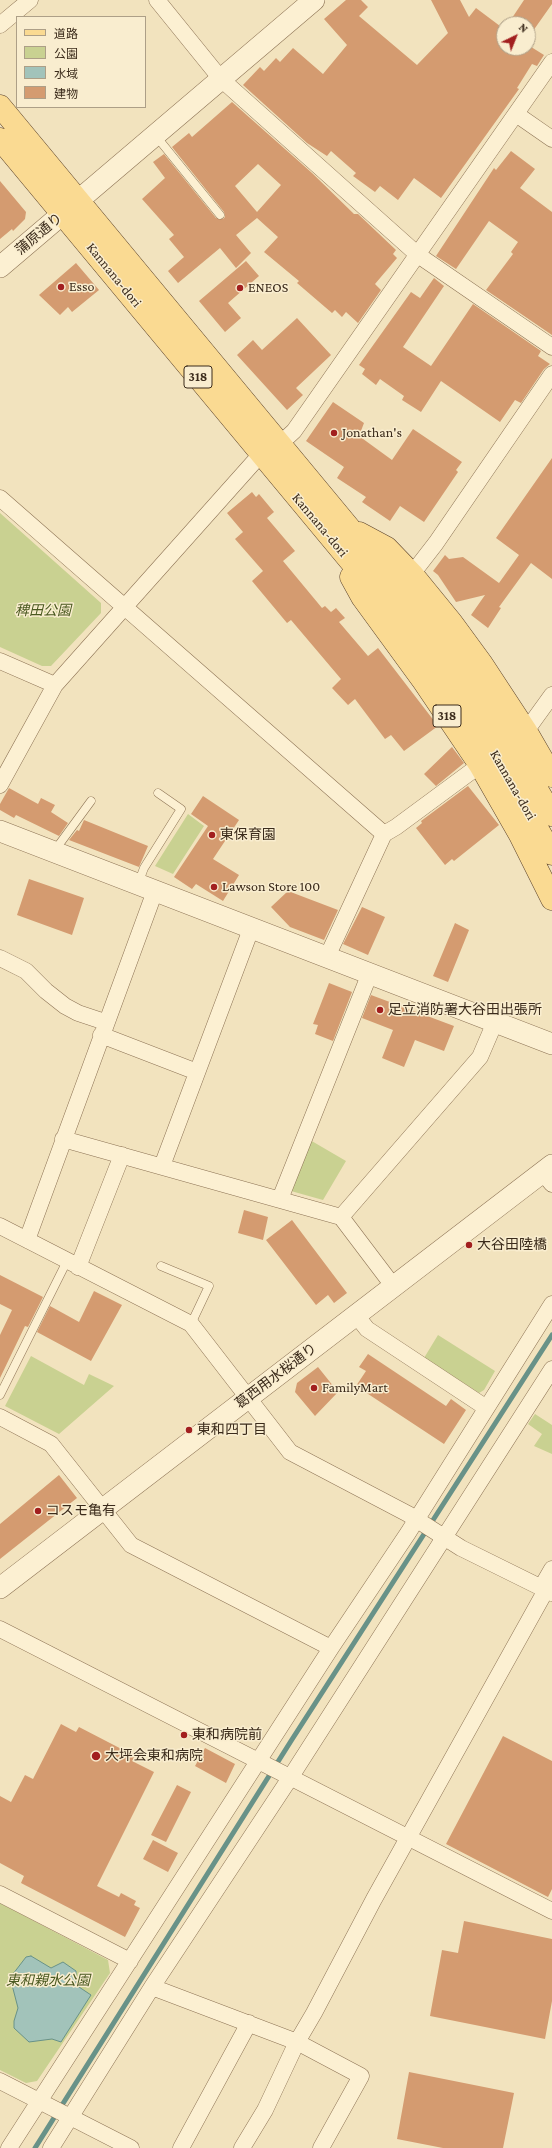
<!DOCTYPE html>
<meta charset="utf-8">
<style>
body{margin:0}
#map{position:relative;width:552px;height:2148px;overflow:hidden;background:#f2e3be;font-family:"Crimson Pro","Noto Sans JP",serif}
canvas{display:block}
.legend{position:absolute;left:16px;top:16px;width:130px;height:92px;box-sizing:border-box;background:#f9edcf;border:1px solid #ad9f87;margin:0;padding:5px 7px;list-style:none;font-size:12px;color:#3b2b1b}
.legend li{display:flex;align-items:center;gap:8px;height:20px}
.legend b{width:20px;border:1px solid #ad9f87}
.north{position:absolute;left:496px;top:16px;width:40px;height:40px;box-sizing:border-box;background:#f9edcf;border:1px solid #ad9f87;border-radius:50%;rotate:43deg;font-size:11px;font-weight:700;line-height:16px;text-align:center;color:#3b2b1b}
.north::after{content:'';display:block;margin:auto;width:14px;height:18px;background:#a21f1f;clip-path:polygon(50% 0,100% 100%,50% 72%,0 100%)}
</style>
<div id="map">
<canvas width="552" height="2148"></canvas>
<ul class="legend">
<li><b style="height:5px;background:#fada92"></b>道路</li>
<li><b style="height:11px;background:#c9d191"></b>公園</li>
<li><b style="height:11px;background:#a2c3ba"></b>水域</li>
<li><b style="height:11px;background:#d49b70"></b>建物</li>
</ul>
<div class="north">N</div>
</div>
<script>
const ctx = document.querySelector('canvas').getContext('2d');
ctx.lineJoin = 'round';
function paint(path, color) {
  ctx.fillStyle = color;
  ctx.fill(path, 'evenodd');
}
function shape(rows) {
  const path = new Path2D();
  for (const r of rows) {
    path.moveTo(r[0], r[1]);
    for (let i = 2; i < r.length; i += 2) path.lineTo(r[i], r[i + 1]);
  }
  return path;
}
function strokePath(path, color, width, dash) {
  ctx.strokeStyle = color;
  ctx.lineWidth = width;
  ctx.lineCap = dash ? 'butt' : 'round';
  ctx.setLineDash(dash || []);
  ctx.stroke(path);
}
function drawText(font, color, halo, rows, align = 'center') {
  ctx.font = font + ' "Crimson Pro","Noto Sans JP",serif';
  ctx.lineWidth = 3;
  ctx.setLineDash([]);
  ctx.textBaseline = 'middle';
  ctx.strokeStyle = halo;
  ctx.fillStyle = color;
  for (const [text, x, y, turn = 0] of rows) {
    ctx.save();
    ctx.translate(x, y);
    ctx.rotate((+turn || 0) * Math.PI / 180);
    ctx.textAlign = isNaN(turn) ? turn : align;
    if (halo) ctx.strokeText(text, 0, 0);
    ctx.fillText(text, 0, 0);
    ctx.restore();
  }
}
paint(shape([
 [0,513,101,603,101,613,51,666,42,666,0,647],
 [188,814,204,826,173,874,155,866],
 [310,1140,346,1161,323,1200,291,1191],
 [438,1335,495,1371,484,1390,479,1393,424,1358],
 [31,1356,84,1385,89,1374,114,1386,59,1434,5,1406],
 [535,1414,552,1425,552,1454,534,1446,542,1434,528,1424],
 [0,1903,108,1960,110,1973,37,2081,26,2083,0,2070]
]), '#c9d191');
const water = shape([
 [31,1956,51,1968,63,1962,76,1971,76,1985,91,1995,61,2042,52,2039,29,2042,14,2028,14,2021,18,2008,11,1981,13,1974,26,1957,31,1956]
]);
paint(water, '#a2c3ba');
strokePath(water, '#689288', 1);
strokePath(shape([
 [35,2148,291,1741,552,1335]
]), '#689288', 5);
paint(shape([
 [346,0,361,0,368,7,359,16,417,65,448,33,431,0,460,0,469,17,476,8,504,29,504,48,528,48,528,45,544,55,537,66,532,64,517,88,519,89,441,198,414,178,398,200,380,186,375,192,353,176,356,173,331,151,327,156,307,143,243,85,260,67,264,71,276,58,280,62,293,48,323,74,347,45,324,19],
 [524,0,552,0,552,4,528,38,528,24,508,24],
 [232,102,312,173,354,214,358,214,396,250,393,254,397,258,375,284,381,290,358,323,346,312,342,317,335,310,332,313,297,283,299,281,264,252,278,237,257,218,236,235,251,253,236,268,220,248,178,283,168,271,184,257,169,239,174,235,142,199,165,178,153,162,164,154,216,218,223,219,225,217,224,212,172,147,189,133,192,137],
 [258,164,281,185,257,212,235,186],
 [511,151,535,169,520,188,552,212,552,335,486,290,513,254,511,252,518,242,489,221,456,269,436,256,494,168,496,170],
 [0,181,26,212,25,219,13,231,12,229,0,239],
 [246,261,259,276,228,303,241,318,225,332,199,301],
 [76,263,99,290,72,312,68,307,60,315,39,295],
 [434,278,444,286,403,347,431,366,473,304,541,351,538,356,550,364,544,369,521,403,515,400,500,422,441,381,421,412,402,400,404,396,380,379,376,385,362,374,365,369,359,365,411,292,420,298],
 [297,318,331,355,296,388,303,395,287,410,237,355,253,340,262,350],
 [333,402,364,423,359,436,392,460,413,429,462,462,456,470,458,472,424,522,400,506,390,521,362,502,366,497,337,478,344,467,306,441],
 [552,458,552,579,531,563,499,607,501,608,488,628,471,615,485,595,456,602,438,575,433,571,445,555,449,559,463,557,499,583,519,555,496,538],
 [252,492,256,497,259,494,274,512,267,518,295,551,283,561,322,608,325,606,331,612,336,608,345,618,339,622,368,656,378,648,438,726,404,751,391,735,385,739,355,699,348,705,332,688,341,679,291,620,287,623,252,581,263,571,235,539,243,532,227,513],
 [452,747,464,763,436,786,424,774],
 [468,786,499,825,454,861,452,859,445,865,416,828,422,823,421,821],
 [9,788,38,804,41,798,55,805,51,812,68,823,59,836,16,815,14,818,0,810,0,804],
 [203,796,239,820,213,859,239,875,223,901,196,884,192,889,174,877,208,826,191,814],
 [84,820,148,846,139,867,69,840,77,830,79,831],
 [29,879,84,898,72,935,17,915],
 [288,891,338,910,324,940,290,927,271,907],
 [362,907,385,917,368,955,343,944],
 [455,923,469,930,448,982,433,976],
 [329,983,352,992,333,1041,315,1034,318,1025,313,1024],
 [371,995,454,1026,444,1051,415,1040,404,1067,382,1058,393,1030,362,1018],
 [244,1210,268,1217,263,1240,238,1233],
 [292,1220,347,1293,334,1303,328,1295,316,1305,266,1240],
 [0,1275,43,1297,28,1327,25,1326,0,1378,0,1335,12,1310,0,1304],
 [94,1291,122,1305,91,1361,37,1332,50,1306,79,1322],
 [368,1354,446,1406,451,1399,466,1410,444,1444,356,1386,366,1371,359,1367],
 [318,1367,338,1392,315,1416,295,1392,297,1383],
 [59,1475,77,1498,0,1559,0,1524],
 [61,1724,76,1732,79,1727,135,1756,132,1761,154,1772,97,1886,119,1897,121,1893,136,1901,134,1905,140,1908,125,1937,21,1883,24,1876,0,1863,0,1796,11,1802,25,1775,33,1779],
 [503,1736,552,1761,552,1889,548,1897,446,1844],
 [205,1748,235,1764,226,1783,195,1766],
 [177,1785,191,1792,166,1842,151,1835],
 [153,1840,178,1853,168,1872,143,1859],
 [464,1921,552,1939,552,2001,545,2039,430,2016,442,1950,458,1953],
 [409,2072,514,2093,503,2148,443,2148,397,2139]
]), '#d49b70');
const service = shape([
 [156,136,220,215],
 [56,853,58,846,91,801],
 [138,884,144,868,181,809,158,793],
 [161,1266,209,1286,191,1324],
 [0,1395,67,1261]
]);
const minor = shape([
 [157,0,221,79,418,255,552,347],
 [0,25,30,0],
 [516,114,552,139],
 [280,444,294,431,552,62],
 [0,498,384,834],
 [412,574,436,543,552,374],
 [0,661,55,685],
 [526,731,552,695],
 [0,785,55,685,261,454],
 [327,957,384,834,396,827,480,765],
 [0,958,26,971,46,991,65,1006,78,1013,105,1022],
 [101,1035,197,1072],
 [63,1139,341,1217,394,1287],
 [162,1166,251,929],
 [542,1172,552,1184],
 [280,1199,370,973],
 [341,1217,480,1057,495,1022],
 [0,1226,191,1324,290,1452,408,1514,461,1548,552,1593],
 [27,1240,155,891],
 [78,1267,122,1155],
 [356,1315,367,1329,485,1407],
 [0,1417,51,1444,131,1545,331,1648],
 [541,1588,552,1569],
 [0,1629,552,1911],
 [0,1894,130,1961],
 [152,1987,297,2042,361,2076,321,2148],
 [0,2081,131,2148],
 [9,2148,331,1648,408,1533,552,1304],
 [51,2148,152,1987,290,1778,552,1369],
 [181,2148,249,2023],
 [242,2148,265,2110,297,2042,314,2013,374,1899,546,1590]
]);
const tertiary = shape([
 [0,267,314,0],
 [0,831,552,1044],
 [0,1588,552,1165]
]);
const primary = shape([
 [0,106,400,589,467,678,501,728,552,815],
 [0,139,415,639,487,741,552,854],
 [359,533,387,548,412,574,452,623,482,664,526,731,552,776],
 [351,577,362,597,424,682,480,765,520,835,552,899]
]);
strokePath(service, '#8d7355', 9);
strokePath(minor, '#8d7355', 17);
strokePath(tertiary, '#8d7355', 22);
strokePath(primary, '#5a412a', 23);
strokePath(service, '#fcf0d2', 8);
strokePath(minor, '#fcf0d2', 16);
strokePath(tertiary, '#fcf0d2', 21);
strokePath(primary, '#fada92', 22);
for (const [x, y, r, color] of [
 [61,287,4,"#a21f1f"],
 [240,288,4,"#a21f1f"],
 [334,433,4,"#a21f1f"],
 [212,835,4,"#a21f1f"],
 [214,887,4,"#a21f1f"],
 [380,1010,4,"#a21f1f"],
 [469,1245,4,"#a21f1f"],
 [314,1388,4,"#a21f1f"],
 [189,1430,4,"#a21f1f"],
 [38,1511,4,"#a21f1f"],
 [184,1735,4,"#a21f1f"],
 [96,1756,5,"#a21f1f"]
]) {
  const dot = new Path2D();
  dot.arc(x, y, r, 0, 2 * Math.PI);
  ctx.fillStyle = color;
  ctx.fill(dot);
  strokePath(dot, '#f9edcf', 1.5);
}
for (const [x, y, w] of [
 [198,377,28],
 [447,716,28]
]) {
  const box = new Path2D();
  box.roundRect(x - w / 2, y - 11, w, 22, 3);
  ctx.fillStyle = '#f9edcf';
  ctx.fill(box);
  strokePath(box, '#3b2b1b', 1);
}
drawText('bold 13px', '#3b2b1b', null, [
 ["318",198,377],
 ["318",447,716]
]);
drawText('14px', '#3b2b1b', '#f9edcf', [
 ["蒲原通り",39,234,-40],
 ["Kannana-dori",114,275,51],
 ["Kannana-dori",320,525,50],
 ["Kannana-dori",513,785,60],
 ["葛西用水桜通り",276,1376,-37]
]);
drawText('14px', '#3b2b1b', '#f9edcf', [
 ["Esso",69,287],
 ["ENEOS",248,288],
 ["Jonathan's",342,433],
 ["東保育園",220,835],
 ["Lawson Store 100",222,887],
 ["足立消防署大谷田出張所",388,1010],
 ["大谷田陸橋",477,1245],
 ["FamilyMart",322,1388],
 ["東和四丁目",197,1430],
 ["コスモ亀有",46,1511],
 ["東和病院前",192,1735],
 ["大坪会東和病院",105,1756]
], 'left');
drawText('italic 14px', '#4a5920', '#f9edcf', [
 ["稗田公園",43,611],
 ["東和親水公園",48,1981]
]);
</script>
